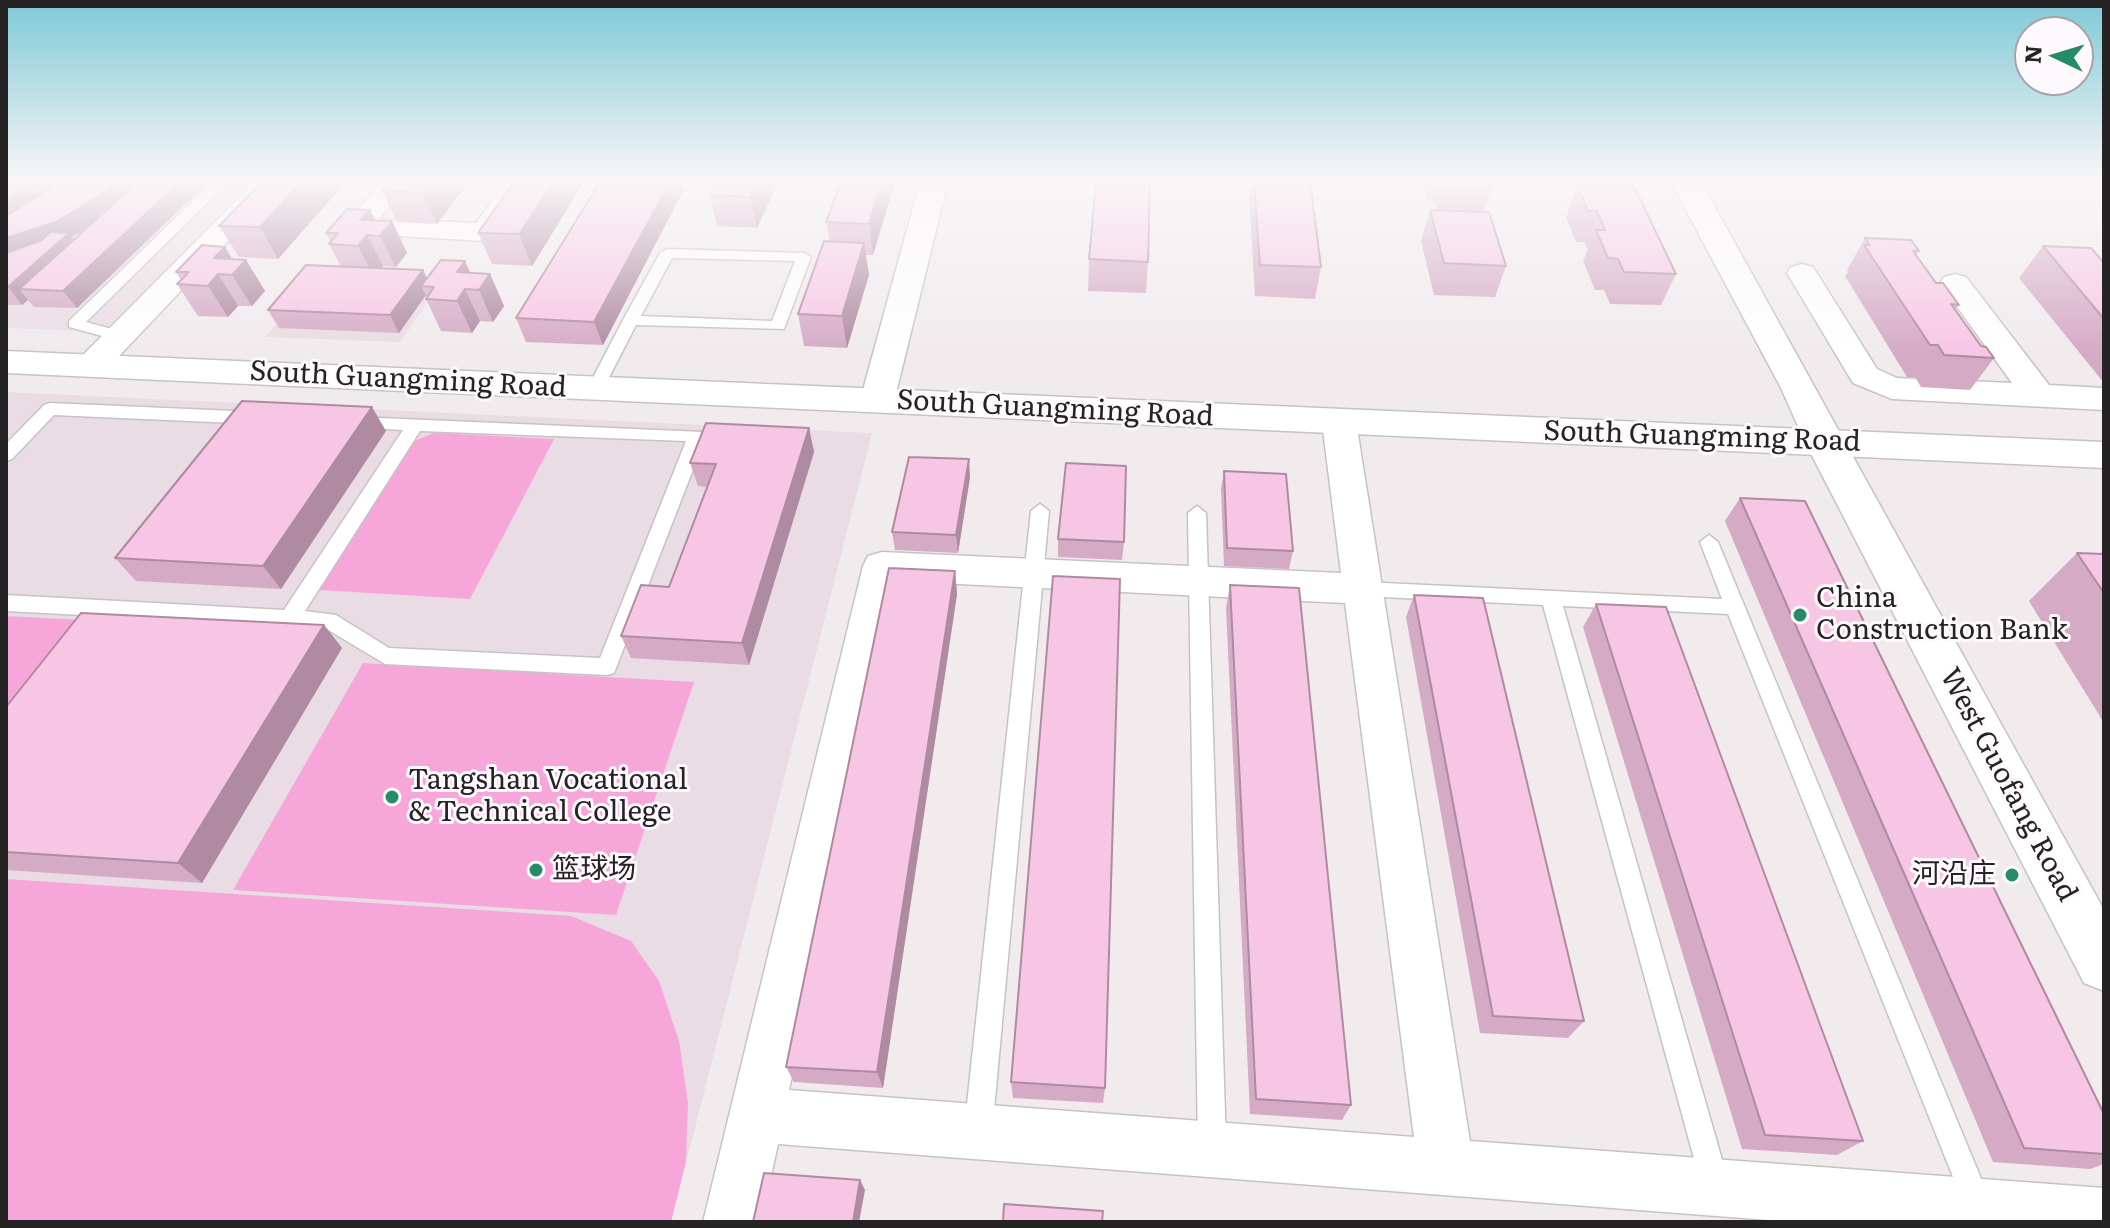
<!DOCTYPE html>
<meta charset="utf-8">
<style>
body{margin:0}
#map{position:relative;width:2110px;height:1228px;overflow:hidden;background:#f1ebee;font-family:Literata,serif}
canvas{display:block}
.frame{position:absolute;inset:0;border:8px solid #252324;pointer-events:none}
.north{position:absolute;left:2014px;top:16px;width:80px;height:80px;box-sizing:border-box;background:#fef9fc;border:2px solid #a7a3a6;border-radius:50%;rotate:274deg;font-size:22px;font-weight:700;line-height:32px;text-align:center;color:#252324}
.north::after{content:'';display:block;margin:auto;width:28px;height:36px;background:#268b67;clip-path:polygon(50% 0,100% 100%,50% 72%,0 100%)}
</style>
<div id="map">
<canvas width="2110" height="1228"></canvas>
<div class="frame"></div>
<div class="north">N</div>
</div>
<script>
const ctx = document.querySelector('canvas').getContext('2d');
ctx.lineJoin = 'round';
function paint(path, color) {
  ctx.fillStyle = color;
  ctx.fill(path, 'evenodd');
}
function shape(rows) {
  const path = new Path2D();
  for (const r of rows) {
    path.moveTo(r[0], r[1]);
    for (let i = 2; i < r.length; i += 2) path.lineTo(r[i], r[i + 1]);
  }
  return path;
}
function strokePath(path, color, width, dash) {
  ctx.strokeStyle = color;
  ctx.lineWidth = width;
  ctx.lineCap = dash ? 'butt' : 'round';
  ctx.setLineDash(dash || []);
  ctx.stroke(path);
}
function drawText(font, color, halo, rows, align = 'center') {
  ctx.font = font + ' Literata,"Noto Sans SC",serif';
  ctx.lineWidth = 6;
  ctx.setLineDash([]);
  ctx.textBaseline = 'middle';
  ctx.strokeStyle = halo;
  ctx.fillStyle = color;
  for (const [text, x, y, turn = 0] of rows) {
    ctx.save();
    ctx.translate(x, y);
    ctx.rotate((+turn || 0) * Math.PI / 180);
    ctx.textAlign = isNaN(turn) ? turn : align;
    if (halo) ctx.strokeText(text, 0, 0);
    ctx.fillText(text, 0, 0);
    ctx.restore();
  }
}
paint(shape([
 [6,182,259,182,113,332,6,328],
 [312,280,440,285,400,342,265,337],
 [6,392,872,433,671,1222,6,1222]
]), '#e9dce4');
paint(shape([
 [434,433,554,439,470,599,319,590,414,441],
 [6,616,83,620,6,718],
 [363,663,694,682,616,915,233,890],
 [6,879,571,916,631,941,659,981,679,1041,688,1103,686,1161,671,1222,6,1222]
]), '#f7a6da');
const service = shape([
 [213,182,228,182,86,322,126,333,126,339,120,341,69,327,69,321,213,182],
 [667,249,804,253,811,257,784,329,636,325,601,393,589,393,587,389,623,320,660,253,667,249],
 [672,258,795,261,772,321,641,316,672,258],
 [50,403,257,412,266,418,257,424,54,415,12,459,6,461,6,444,44,405,50,403],
 [357,417,703,432,706,436,614,673,607,675,385,664,325,628,6,611,6,595,284,610,403,430,351,427,348,423,351,419,357,417],
 [420,431,686,441,600,658,389,648,336,615,305,611,420,431],
 [1040,504,1049,511,992,1132,988,1142,978,1146,968,1142,964,1132,1031,511,1040,504],
 [1197,506,1206,513,1226,1146,1222,1156,1212,1160,1202,1156,1198,1146,1188,513,1197,506],
 [1709,535,1718,542,1999,1222,1971,1222,1728,614,1563,606,1729,1184,1725,1194,1715,1198,1705,1194,1701,1184,1543,605,1363,596,1356,594,1353,589,1356,584,1363,582,1722,599,1700,542,1709,535]
]);
const minor = shape([
 [255,182,284,182,103,373,91,376,79,373,75,366,79,359,255,182],
 [381,182,409,182,379,219,476,223,506,182,534,182,494,238,484,241,347,233,343,227,381,182],
 [920,182,948,182,894,401,889,409,877,412,865,409,860,401,920,182],
 [1802,264,1813,267,1877,369,1897,378,2012,383,1940,283,1944,277,1955,274,1966,277,2049,385,2104,388,2104,410,1892,399,1853,383,1787,273,1791,267,1802,264],
 [1339,411,1351,414,1356,422,1470,1141,2104,1188,2104,1222,1795,1222,778,1144,761,1222,703,1222,863,566,868,556,882,552,1341,573,1322,422,1327,414,1339,411],
 [898,581,1345,603,1414,1137,789,1090,898,581]
]);
const tertiary = shape([
 [1671,182,1701,182,2104,910,2104,991,2084,983,1805,442,1781,388,1671,182]
]);
const secondary = shape([
 [6,351,2104,442,2104,468,6,373,6,351]
]);
strokePath(service, '#c7c2c5', 3);
strokePath(minor, '#c7c2c5', 3);
strokePath(tertiary, '#c7c2c5', 3);
strokePath(secondary, '#c7c2c5', 3);
paint(service, '#fff');
paint(minor, '#fff');
paint(tertiary, '#fff');
paint(secondary, '#fff');
paint(shape([
 [6,182,208,182,77,308,34,307,28,300,22,305,6,305],
 [85,229,74,240,72,237],
 [390,182,469,182,437,224,397,222,382,191],
 [514,182,584,182,532,266,492,264,478,233],
 [600,182,681,182,683,191,603,345,526,342,516,318],
 [778,182,757,228,717,226,710,195],
 [841,182,895,182,873,255,866,255,869,275,847,348,804,346,798,314,830,242,826,222],
 [1251,182,1310,182,1321,267,1315,299,1255,296,1249,195],
 [1422,182,1493,182,1484,212,1506,266,1495,297,1434,295,1421,241,1430,210,1438,211,1435,201,1427,200],
 [1578,182,1632,182,1676,274,1661,305,1610,304,1604,290,1595,290,1583,261,1588,250,1584,242,1576,242,1566,218],
 [323,207,278,259,239,257,219,226],
 [370,210,375,221,392,221,407,253,396,267,383,266,382,268,423,270,427,279,471,273,490,274,504,306,493,322,480,321,472,333,441,331,426,299,427,298,426,295,399,333,279,328,268,310,341,267,329,244,331,242,326,233],
 [1865,238,1919,251,1916,255,1936,283,1959,305,1955,310,1981,346,1994,358,1970,390,1921,387,1915,377,1907,377,1845,276,1848,272,1847,270],
 [2043,246,2104,263,2104,383,2019,278],
 [225,247,232,259,246,260,265,291,252,306,238,306,228,317,198,316,177,284,181,280,176,272],
 [1089,259,1148,262,1146,293,1088,291],
 [809,428,814,452,749,665,631,658,621,636,669,587,708,487,698,486,690,463],
 [386,431,281,589,136,581,115,558],
 [1224,471,1293,551,1289,569,1224,566,1221,489],
 [970,477,958,553,895,550,892,532],
 [1740,498,2104,1154,2104,1164,2090,1169,1993,1162,1725,521],
 [1058,539,1124,542,1122,560,1058,557],
 [2077,553,2104,554,2104,723,2029,601],
 [955,571,957,594,883,1088,794,1082,786,1067],
 [1230,585,1351,1105,1342,1120,1250,1114,1226,608],
 [1414,595,1584,1021,1568,1038,1480,1033,1406,617],
 [1596,604,1863,1141,1837,1155,1742,1149,1583,627],
 [324,625,342,648,202,883,6,870,6,707],
 [1011,1082,1105,1088,1103,1103,1013,1098]
]), '#d5aac5');
paint(shape([
 [26,182,39,200,6,224,6,199],
 [33,182,67,182,46,200],
 [115,182,146,182,112,213,72,237,82,250,19,289,28,300,22,305,8,287,6,238],
 [180,182,208,182,77,308,63,291],
 [302,182,346,182,278,259,260,227],
 [431,182,469,182,437,224,423,193],
 [554,182,584,182,532,266,519,234],
 [670,182,681,182,683,191,603,345,594,322],
 [757,182,778,182,757,228,750,197],
 [882,182,895,182,873,255,869,224],
 [370,210,382,234,392,221,407,253,396,267,380,236,360,220],
 [367,235,383,266,374,277,358,246],
 [864,243,869,275,847,348,842,316],
 [225,247,238,268,246,260,265,291,252,306,232,275,214,258],
 [465,261,478,290,465,289,480,321,472,333,457,301,457,272],
 [423,270,431,287,421,286,426,295,399,333,390,315],
 [218,274,238,306,228,317,208,286],
 [490,274,504,306,493,322,479,290],
 [372,407,386,431,281,589,263,566],
 [809,428,814,452,749,665,742,643],
 [969,459,970,477,958,553,956,535],
 [955,571,957,594,883,1088,877,1072],
 [324,625,342,648,202,883,178,863],
 [860,1180,865,1190,859,1222,853,1222]
]), '#ae8ba0');
const building = shape([
 [6,182,34,182,26,182,6,199,6,182],
 [57,182,115,182,99,196,56,222,6,238,6,216,46,191,57,182],
 [138,182,180,182,63,291,19,289,138,182],
 [262,182,302,182,260,227,219,226,262,182],
 [390,182,431,182,423,193,382,191,390,182],
 [514,182,554,182,519,234,478,233,514,182],
 [600,182,670,182,594,322,516,318,600,182],
 [717,182,757,182,750,197,710,195,717,182],
 [841,182,882,182,869,224,826,222,841,182],
 [1096,182,1150,182,1148,262,1089,259,1096,182],
 [1254,182,1310,182,1321,267,1260,265,1254,182],
 [1585,182,1632,182,1676,274,1624,272,1618,259,1608,258,1596,230,1605,230,1597,211,1588,211,1578,187,1587,187,1585,182],
 [347,209,370,210,360,220,392,221,380,236,367,235,358,246,329,244,338,233,326,233,347,209],
 [1430,210,1489,212,1506,266,1444,263,1430,210],
 [50,232,69,233,8,287,6,287,6,253,42,240,50,232],
 [1865,238,1911,240,1919,251,1913,251,1936,283,1943,283,1959,305,1951,304,1981,346,1986,347,1994,358,1944,355,1938,345,1930,345,1864,245,1870,245,1865,238],
 [824,241,864,243,842,316,798,314,824,241],
 [202,245,225,247,214,258,246,260,232,275,218,274,208,286,177,284,189,272,176,272,202,245],
 [2043,246,2091,248,2104,263,2104,319,2043,246],
 [441,260,465,261,457,272,490,274,479,290,465,289,457,301,426,299,434,287,421,286,441,260],
 [306,265,423,270,390,315,268,310,306,265],
 [242,401,372,407,263,566,115,558,242,401],
 [706,423,809,428,742,643,621,636,641,585,669,587,716,464,690,463,706,423],
 [909,457,969,459,956,535,892,532,909,457],
 [1066,463,1126,466,1124,542,1058,539,1066,463],
 [1224,471,1286,474,1293,551,1227,548,1224,471],
 [1740,498,1805,501,2104,1114,2104,1154,2024,1148,1740,498],
 [2077,553,2104,554,2104,593,2077,553],
 [889,568,955,571,877,1072,786,1067,889,568],
 [1053,576,1120,579,1105,1088,1011,1082,1053,576],
 [1230,585,1299,588,1351,1105,1256,1099,1230,585],
 [1414,595,1483,598,1584,1021,1493,1016,1414,595],
 [1596,604,1666,607,1863,1141,1765,1135,1596,604],
 [81,613,324,625,178,863,6,852,6,707,81,613],
 [764,1173,860,1180,853,1222,753,1222,764,1173],
 [1004,1204,1103,1211,1102,1222,1003,1222,1004,1204]
]);
paint(building, '#f8c6e5');
strokePath(building, '#ae8ba0', 2);
const sky = ctx.createLinearGradient(0, 0, 0, 354);
sky.addColorStop(0, '#7fc9d7');
sky.addColorStop(0.51, '#f9f6f7');
sky.addColorStop(1, '#f9f6f700');
ctx.fillStyle = sky;
ctx.fillRect(0, 0, 2110, 354);
for (const [x, y, r, color] of [
 [1800,615,8,"#268b67"],
 [392,797,8,"#268b67"],
 [536,870,8,"#268b67"],
 [2012,875,8,"#268b67"]
]) {
  const dot = new Path2D();
  dot.arc(x, y, r, 0, 2 * Math.PI);
  ctx.fillStyle = color;
  ctx.fill(dot);
  strokePath(dot, '#fef9fc', 3);
}
drawText('28px', '#252324', '#fef9fc', [
 ["South Guangming Road",408,380,3],
 ["South Guangming Road",1055,409,3],
 ["South Guangming Road",1702,437,2],
 ["West Guofang Road",2008,785,62]
]);
drawText('28px', '#252324', '#fef9fc', [
 ["China",1816,599],
 ["Construction Bank",1816,631],
 ["Tangshan Vocational",408,781],
 ["& Technical College",408,813],
 ["篮球场",552,870],
 ["河沿庄",1996,875,"right"]
], 'left');
</script>
